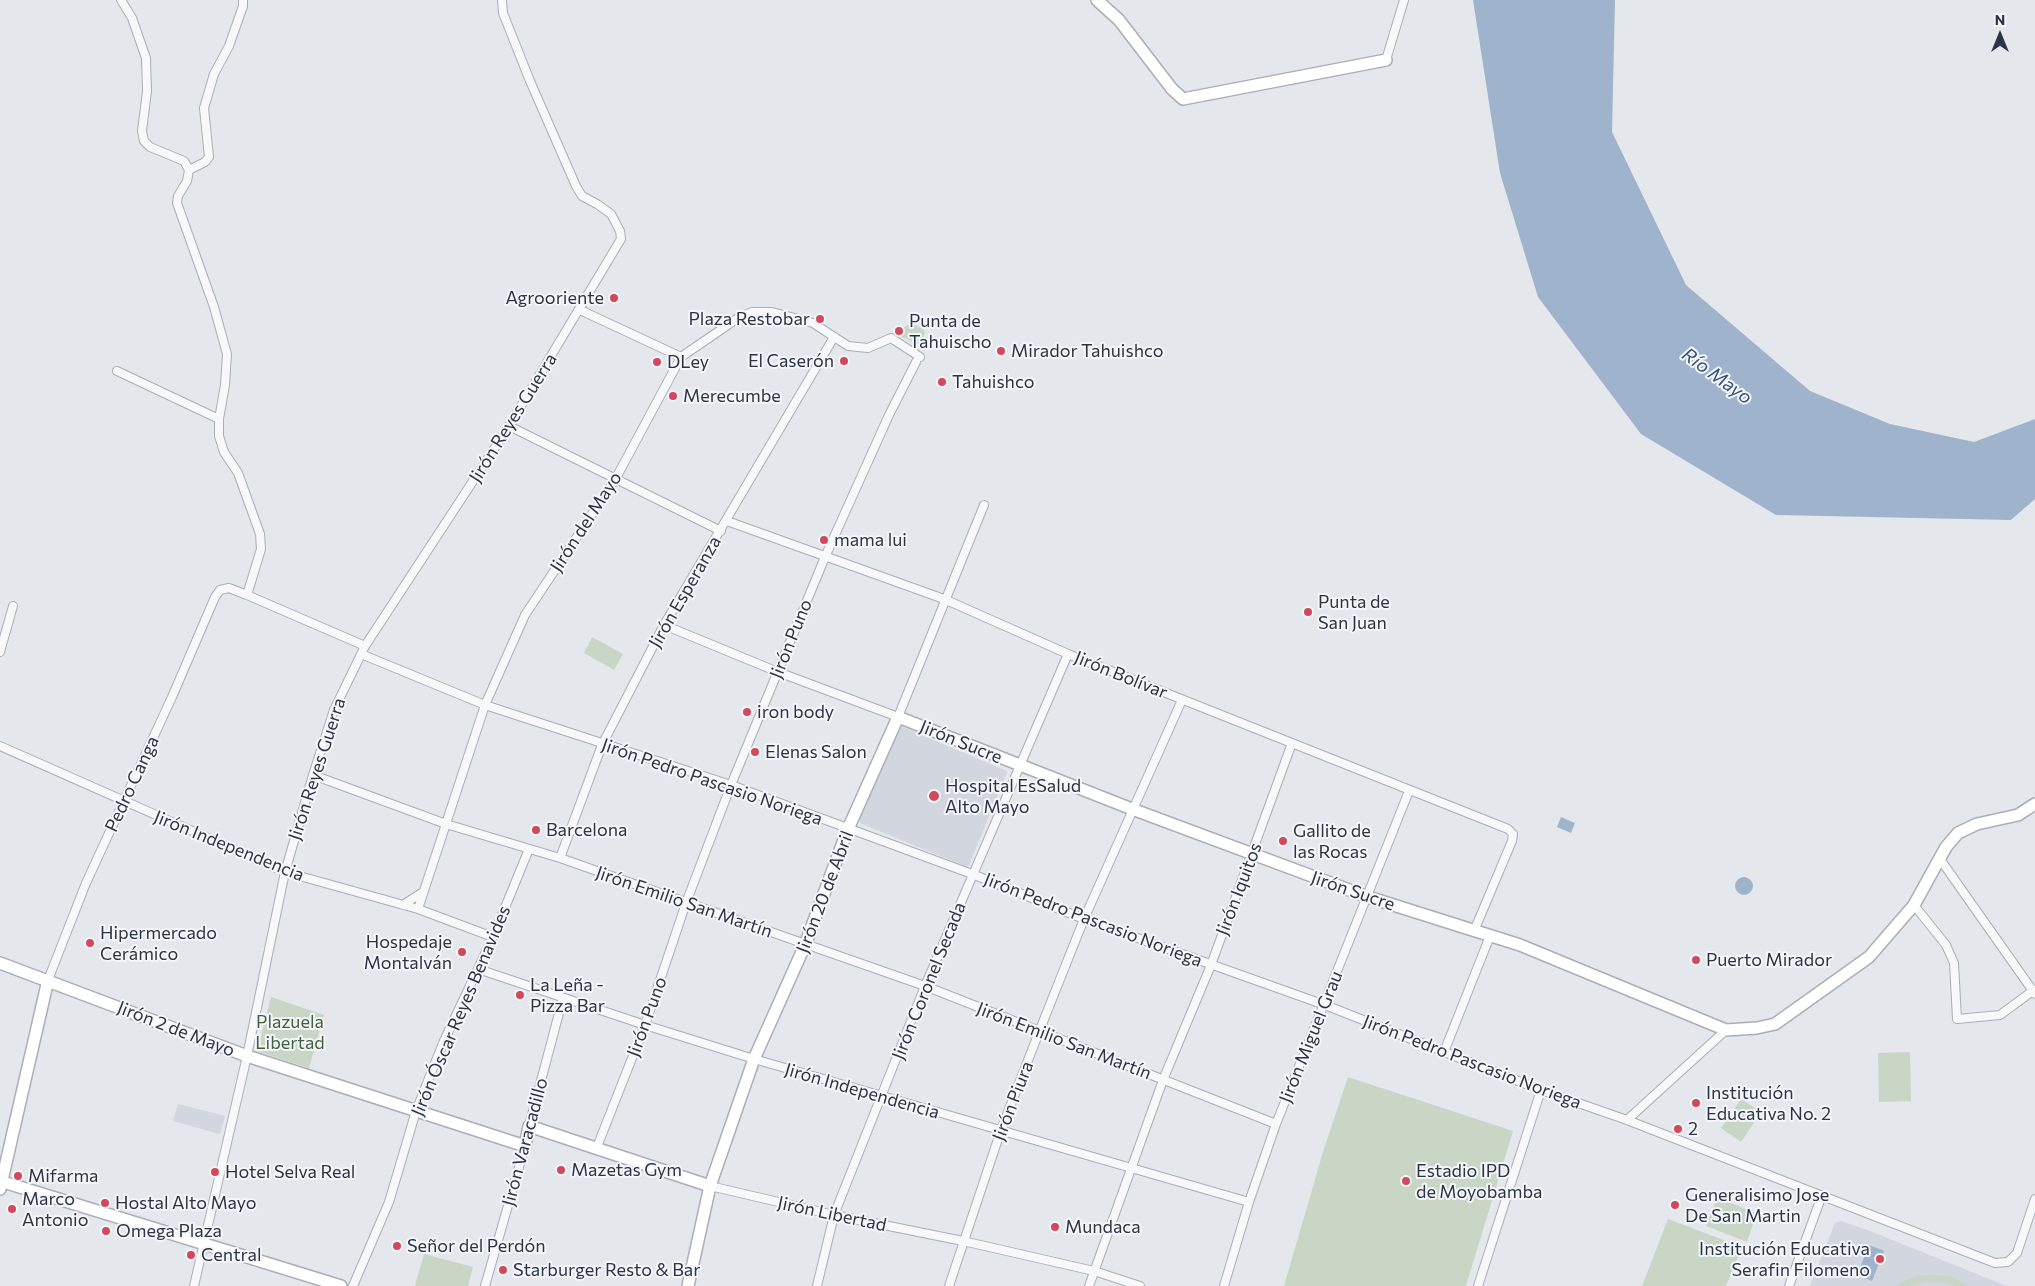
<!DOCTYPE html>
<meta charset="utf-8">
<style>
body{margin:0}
#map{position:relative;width:2035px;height:1286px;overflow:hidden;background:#e4e7ec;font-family:Commissioner,sans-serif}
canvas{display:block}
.north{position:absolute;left:1975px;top:10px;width:50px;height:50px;-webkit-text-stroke:4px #f4f6f9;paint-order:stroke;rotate:0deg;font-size:14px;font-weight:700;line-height:20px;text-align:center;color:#2b3445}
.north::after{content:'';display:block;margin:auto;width:18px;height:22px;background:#2b3445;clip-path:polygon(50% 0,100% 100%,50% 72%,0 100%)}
</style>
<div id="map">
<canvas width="2035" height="1286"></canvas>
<div class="north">N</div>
</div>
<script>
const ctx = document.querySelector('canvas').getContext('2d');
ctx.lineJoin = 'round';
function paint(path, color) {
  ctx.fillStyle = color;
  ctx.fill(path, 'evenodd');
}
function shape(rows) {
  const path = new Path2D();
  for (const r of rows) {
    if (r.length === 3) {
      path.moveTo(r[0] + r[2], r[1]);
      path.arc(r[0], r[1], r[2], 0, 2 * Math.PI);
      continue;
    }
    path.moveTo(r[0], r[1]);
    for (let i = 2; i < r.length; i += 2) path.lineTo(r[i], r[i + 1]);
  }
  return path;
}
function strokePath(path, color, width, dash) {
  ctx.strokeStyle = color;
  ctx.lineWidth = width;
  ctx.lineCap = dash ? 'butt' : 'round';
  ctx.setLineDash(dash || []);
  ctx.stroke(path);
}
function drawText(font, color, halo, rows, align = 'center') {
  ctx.font = font + ' Commissioner,sans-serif';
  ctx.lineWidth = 4;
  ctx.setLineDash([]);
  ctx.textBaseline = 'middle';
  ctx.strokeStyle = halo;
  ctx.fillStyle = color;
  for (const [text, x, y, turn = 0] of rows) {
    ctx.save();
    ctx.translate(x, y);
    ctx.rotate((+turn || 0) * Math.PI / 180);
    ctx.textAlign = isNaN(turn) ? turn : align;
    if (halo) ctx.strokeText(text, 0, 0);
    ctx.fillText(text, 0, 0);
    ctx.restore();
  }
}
paint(shape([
 [900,727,903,727,1007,771,1007,773,969,865,967,867,862,824,860,822,859,818],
 [178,1104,225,1116,220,1134,173,1121],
 [1841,1221,1870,1231,2007,1286,1810,1286,1835,1223]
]), '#d2d6de');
paint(shape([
 [910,323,923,329,925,333,919,345,896,334],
 [592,637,623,654,614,670,584,653],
 [271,997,324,1015,309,1068,257,1051],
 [1910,1052,1911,1101,1879,1102,1878,1053],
 [1348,1077,1513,1131,1466,1286,1284,1286,1323,1152],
 [1741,1099,1761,1112,1741,1142,1721,1128],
 [1717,1198,1757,1213,1747,1242,1706,1226],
 [1668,1219,1742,1247,1726,1286,1642,1286],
 [424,1254,473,1267,468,1286,415,1286],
 [1924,1275,1939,1275,1954,1277,1967,1286,1954,1286,1948,1283,1925,1281,1910,1286,1894,1286,1912,1277]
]), '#c9d6c5');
paint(shape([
 [1473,0,1615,0,1612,132,1686,285,1810,391,1890,424,1974,442,2035,419,2035,499,2011,520,1776,515,1641,434,1538,297,1500,173],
 [1561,817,1575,823,1571,833,1557,827],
 [1744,886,9],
 [1869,1245,1884,1251,1872,1281,1857,1275]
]), '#9fb4cc');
const street = shape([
 [121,0,132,18,146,58,147,91,142,131,144,141,150,147,184,161,189,170,187,181,178,196,177,203,214,307,227,354,225,385,219,419,219,436,224,452,238,473,260,534,261,549,247,595],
 [1386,60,1404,0],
 [189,170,205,162,209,157,204,108,214,74,229,46,243,6,243,0],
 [580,310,681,357],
 [117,371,219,419],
 [509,426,721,531],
 [727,521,944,599,1068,654,1508,829,1513,834,1512,841,1474,931],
 [664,625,778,672,898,717,984,505],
 [0,652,13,606],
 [361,654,485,705,731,785,972,874,1084,919,1325,1005,1541,1090,1627,1120,1995,1263,2008,1262,2017,1253,2035,1199],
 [0,746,285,872,418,909,493,937],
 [313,775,446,824,560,858,925,986,1276,1124],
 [560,858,602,745,664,625,834,337],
 [1940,859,2035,994],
 [403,905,423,892],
 [1914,905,1946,945,1954,963,1957,1019,2000,1015,2034,990],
 [418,909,485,705,525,615,616,478,681,357,738,318,752,312,772,312,813,323,848,346,868,348,891,338,920,357],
 [478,969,645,1025,754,1059,1249,1202],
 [48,980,86,883,172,697,215,597,220,590,229,588,247,595,365,646],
 [1444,1052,1490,936],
 [1627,1120,1726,1030],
 [529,1126,563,998],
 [597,1147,645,1025,686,903,731,785,825,557,889,415,916,362],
 [710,1186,834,1215,963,1241,1094,1271,1140,1286],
 [194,1286,247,1056,285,872,313,775,334,710,365,646,509,426,621,239,620,231,611,214,597,204,582,196,576,186,530,81,503,13,502,0],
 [353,1286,389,1202,416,1111,443,1043,493,937,529,849],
 [485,1286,525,1146],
 [817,1286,834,1215,925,986,1068,654],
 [949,1286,1001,1130,1039,1032,1084,919,1182,700],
 [1089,1286,1163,1080,1211,965,1292,743],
 [1224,1286,1249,1202,1276,1124,1409,791],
 [1478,1286,1541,1090],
 [1789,1286,1822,1195]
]);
const secondary = shape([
 [1097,0,1119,20,1172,89,1183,99,1386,60],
 [0,963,247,1056,525,1146,529,1126,710,1186],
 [0,1181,341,1286],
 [0,1189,48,980],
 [688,1286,710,1186,754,1059,805,945,848,829,898,717,1132,809,1368,897,1520,945,1726,1030,1757,1028,1775,1024,1869,957,1914,905,1946,847,1958,833,1977,824,2018,815,2035,804]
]);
strokePath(street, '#a9aeb7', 10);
strokePath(secondary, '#a9aeb7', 14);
strokePath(street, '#f7f8fa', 8);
strokePath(secondary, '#fff', 11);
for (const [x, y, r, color] of [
 [614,298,5,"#d1495b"],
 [820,319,5,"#d1495b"],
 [899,331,5,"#d1495b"],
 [1001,351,5,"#d1495b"],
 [844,361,5,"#d1495b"],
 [657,362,5,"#d1495b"],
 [942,382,5,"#d1495b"],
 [673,396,5,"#d1495b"],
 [824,540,5,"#d1495b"],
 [1308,612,5,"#d1495b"],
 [747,712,5,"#d1495b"],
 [755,752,5,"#d1495b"],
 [934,796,6,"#d1495b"],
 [536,830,5,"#d1495b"],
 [1283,841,5,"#d1495b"],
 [90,943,5,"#d1495b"],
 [462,952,5,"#d1495b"],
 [1696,960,5,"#d1495b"],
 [520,995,5,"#d1495b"],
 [1696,1103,5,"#d1495b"],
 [1678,1129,5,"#d1495b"],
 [561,1170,5,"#d1495b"],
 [215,1172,5,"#d1495b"],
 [18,1176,5,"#d1495b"],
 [1406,1181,5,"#d1495b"],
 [105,1203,5,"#d1495b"],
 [1675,1205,5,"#d1495b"],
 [12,1209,5,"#d1495b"],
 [1055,1227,5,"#d1495b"],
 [106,1231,5,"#d1495b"],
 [397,1246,5,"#d1495b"],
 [191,1255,5,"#d1495b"],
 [1880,1259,5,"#d1495b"],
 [503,1270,5,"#d1495b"]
]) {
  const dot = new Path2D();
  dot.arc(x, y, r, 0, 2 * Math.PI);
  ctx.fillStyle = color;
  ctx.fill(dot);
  strokePath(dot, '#f4f6f9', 2);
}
drawText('18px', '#2b3445', '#f4f6f9', [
 ["Agrooriente",604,298,"right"],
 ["Plaza Restobar",810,319,"right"],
 ["Punta de",909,321],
 ["Tahuischo",909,342],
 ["Mirador Tahuishco",1011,351],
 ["El Caserón",834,361,"right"],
 ["DLey",667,362],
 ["Tahuishco",952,382],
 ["Merecumbe",683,396],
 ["mama lui",834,540],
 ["Punta de",1318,602],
 ["San Juan",1318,623],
 ["iron body",757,712],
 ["Elenas Salon",765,752],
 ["Hospital EsSalud",945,786],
 ["Alto Mayo",945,807],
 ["Barcelona",546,830],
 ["Gallito de",1293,831],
 ["las Rocas",1293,852],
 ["Hipermercado",100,933],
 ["Cerámico",100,954],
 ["Hospedaje",452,942,"right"],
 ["Montalván",452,963,"right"],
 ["Puerto Mirador",1706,960],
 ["La Leña -",530,985],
 ["Pizza Bar",530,1006],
 ["Institución",1706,1093],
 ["Educativa No. 2",1706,1114],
 ["2",1688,1129],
 ["Mazetas Gym",571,1170],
 ["Estadio IPD",1416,1171],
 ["de Moyobamba",1416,1192],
 ["Hotel Selva Real",225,1172],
 ["Mifarma",28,1176],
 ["Generalisimo Jose",1685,1195],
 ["De San Martin",1685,1216],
 ["Marco",22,1199],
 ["Antonio",22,1220],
 ["Hostal Alto Mayo",115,1203],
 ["Mundaca",1065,1227],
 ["Omega Plaza",116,1231],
 ["Señor del Perdón",407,1246],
 ["Institución Educativa",1870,1249,"right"],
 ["Serafin Filomeno",1870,1270,"right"],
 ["Central",201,1255],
 ["Starburger Resto & Bar",513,1270]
], 'left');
drawText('18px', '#2b3445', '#f4f6f9', [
 ["Jirón Reyes Guerra",513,418,-58],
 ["Jirón del Mayo",586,522,-57],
 ["Jirón Esperanza",685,592,-60],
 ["Jirón Puno",791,639,-68],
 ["Jirón Bolívar",1121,675,22],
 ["Jirón Sucre",961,742,22],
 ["Jirón Reyes Guerra",317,769,-72],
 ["Jirón Pedro Pascasio Noriega",712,782,19],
 ["Pedro Canga",132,784,-65],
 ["Jirón Independencia",229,846,22],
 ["Jirón Iquitos",1239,889,-69],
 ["Jirón Sucre",1353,891,19],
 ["Jirón 20 de Abril",825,892,-69],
 ["Jirón Emilio San Martín",684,902,19],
 ["Jirón Pedro Pascasio Noriega",1093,920,21],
 ["Jirón Coronel Secada",929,981,-68],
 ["Jirón Óscar Reyes Benavides",461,1011,-67],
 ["Jirón Puno",647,1017,-70],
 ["Jirón 2 de Mayo",176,1029,21],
 ["Jirón Miguel Grau",1311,1037,-68],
 ["Jirón Emilio San Martín",1064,1041,21],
 ["Jirón Pedro Pascasio Noriega",1472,1062,21],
 ["Jirón Independencia",862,1091,16],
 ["Jirón Piura",1013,1101,-69],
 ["Jirón Varacadillo",525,1142,-75],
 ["Jirón Libertad",832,1214,12]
]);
drawText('18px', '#3f6138', '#f4f6f9', [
 ["Plazuela",290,1022],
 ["Libertad",290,1043]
]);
drawText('italic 19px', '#34527a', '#f4f6f9', [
 ["Río Mayo",1717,376,36]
]);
</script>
